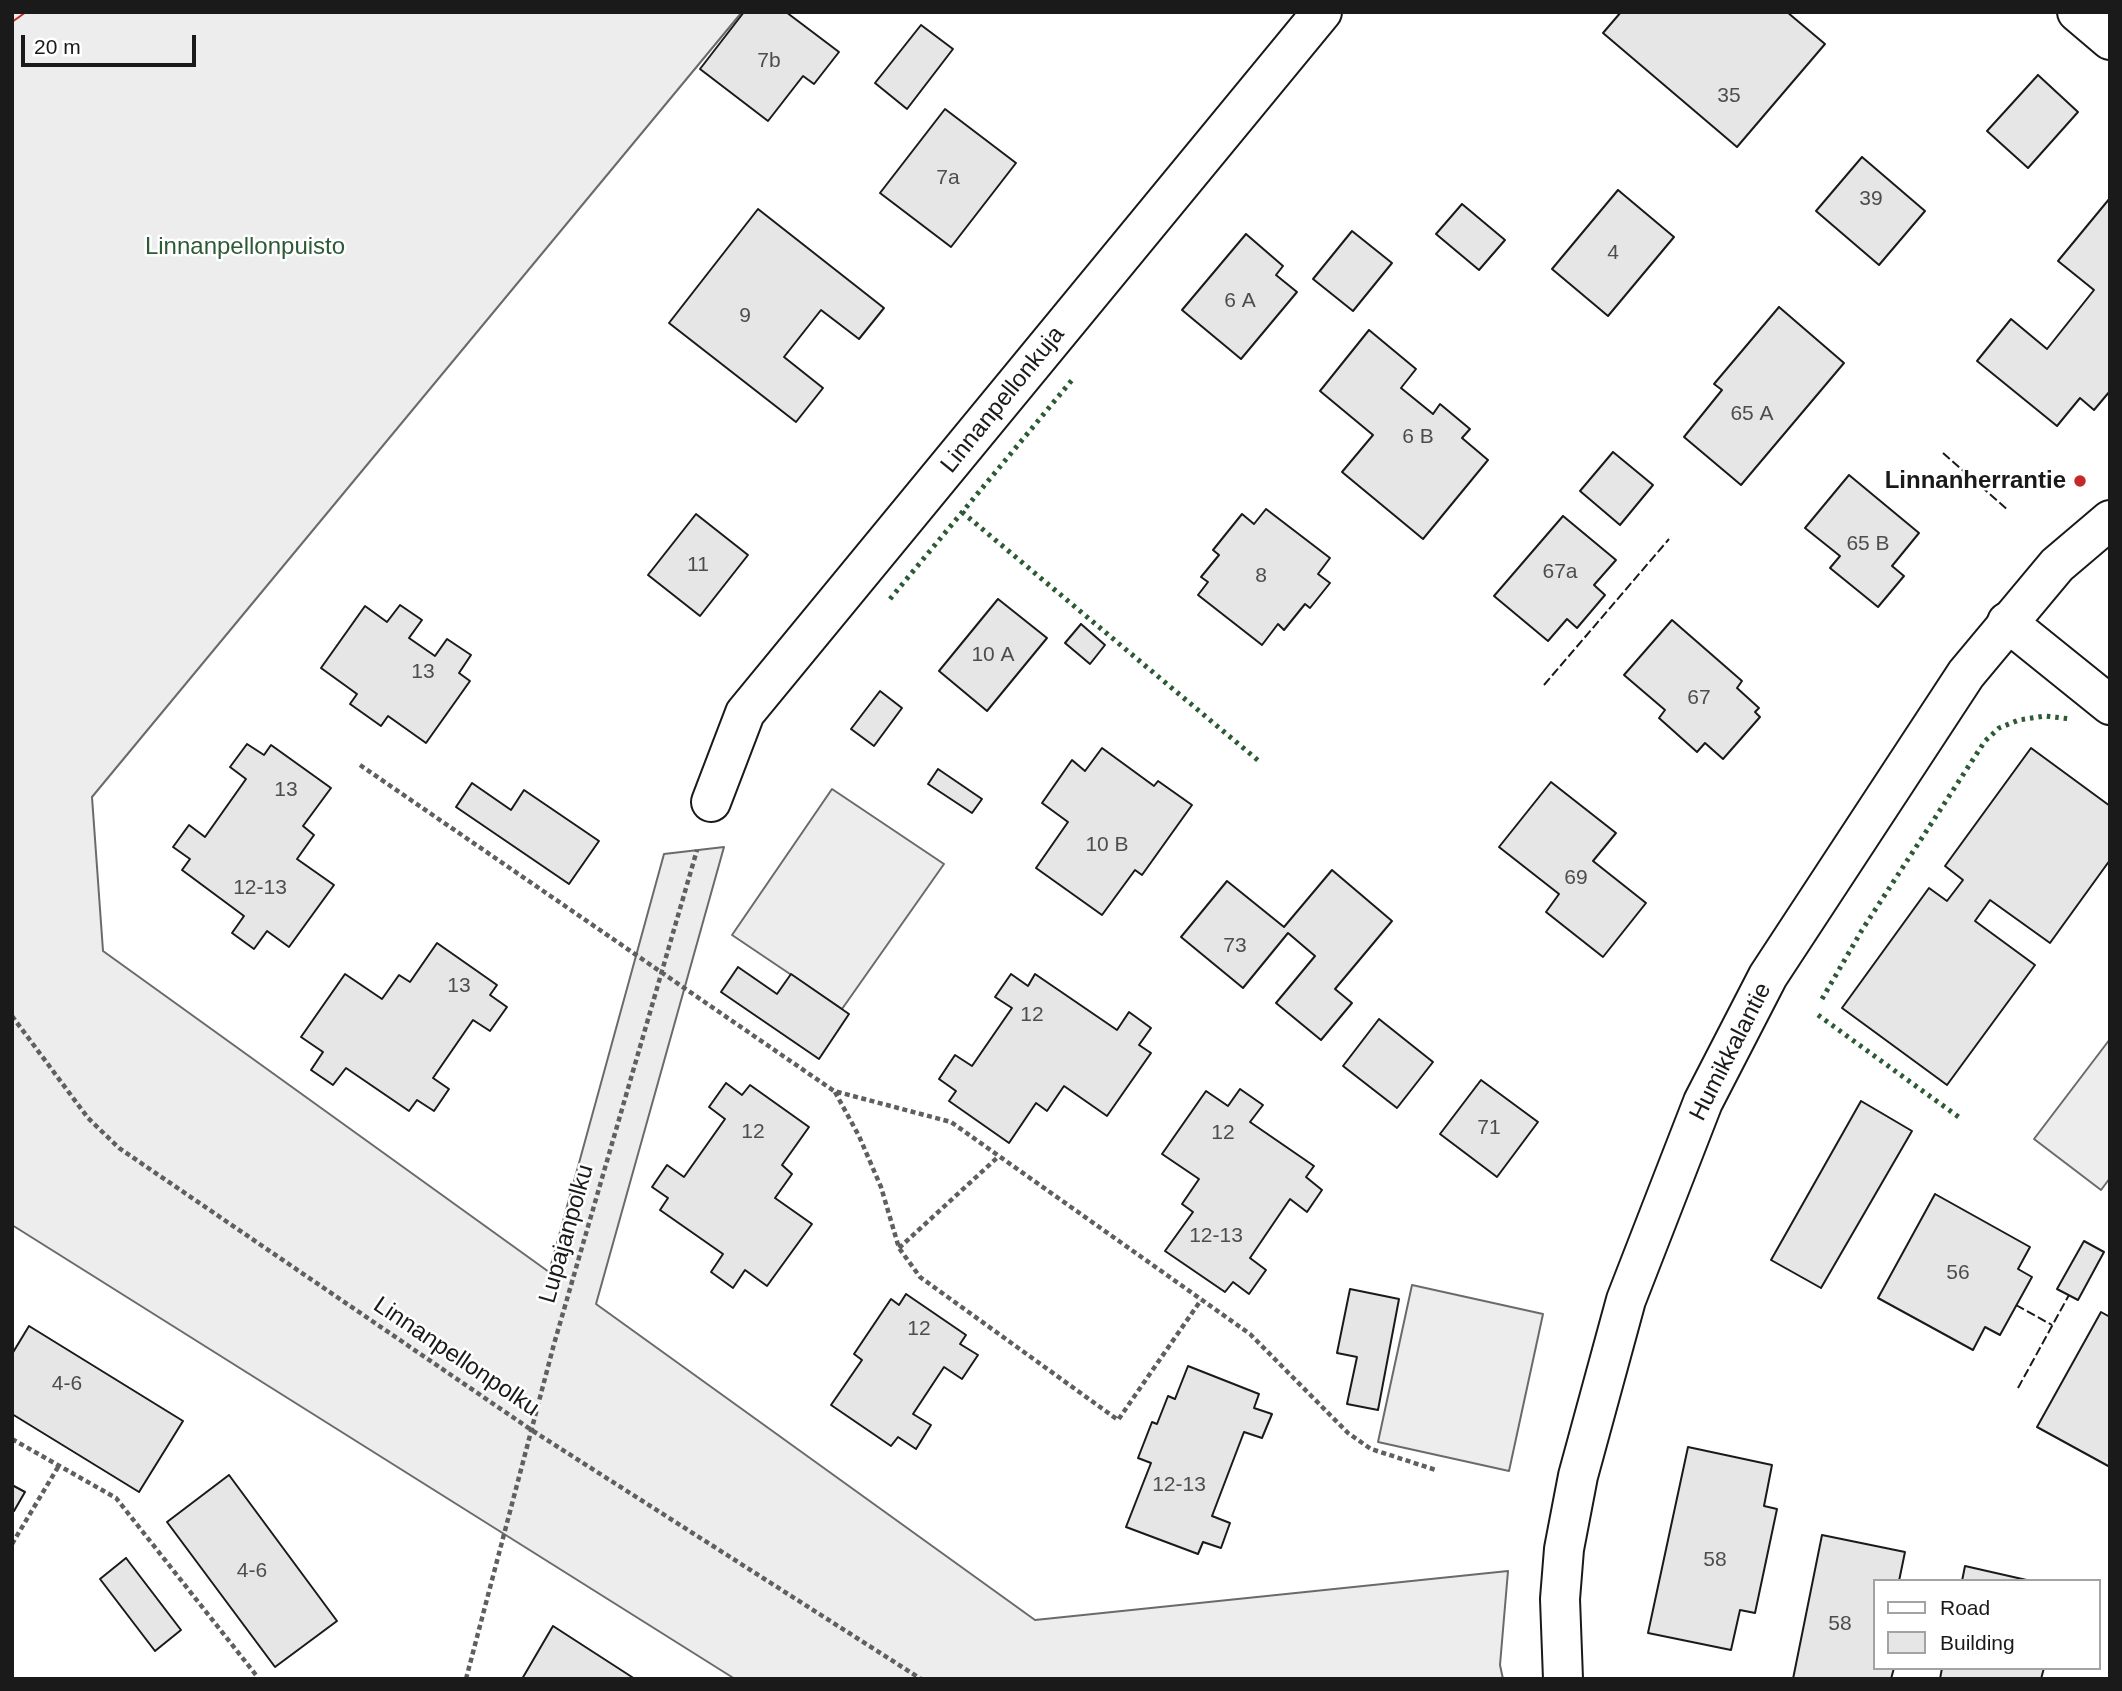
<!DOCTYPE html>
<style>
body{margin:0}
#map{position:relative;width:2122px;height:1691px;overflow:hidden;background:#fff;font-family:Arial,sans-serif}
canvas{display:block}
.frame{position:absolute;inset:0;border:14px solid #1a1a1a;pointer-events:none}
.legend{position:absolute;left:1873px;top:1579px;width:228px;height:91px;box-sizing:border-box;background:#fff;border:2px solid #a3a3a3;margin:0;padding:9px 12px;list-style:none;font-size:21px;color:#1a1a1a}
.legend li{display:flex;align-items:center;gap:14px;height:35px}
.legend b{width:35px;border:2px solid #a3a3a3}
.scale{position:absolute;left:21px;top:35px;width:175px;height:32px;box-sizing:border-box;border:4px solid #1a1a1a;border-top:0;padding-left:9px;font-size:21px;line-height:24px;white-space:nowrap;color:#1a1a1a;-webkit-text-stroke:5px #fff;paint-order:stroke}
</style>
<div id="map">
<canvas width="2122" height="1691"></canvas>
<div class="frame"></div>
<ul class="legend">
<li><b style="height:9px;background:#fff"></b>Road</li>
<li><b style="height:19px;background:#e6e6e6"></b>Building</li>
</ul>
<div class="scale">20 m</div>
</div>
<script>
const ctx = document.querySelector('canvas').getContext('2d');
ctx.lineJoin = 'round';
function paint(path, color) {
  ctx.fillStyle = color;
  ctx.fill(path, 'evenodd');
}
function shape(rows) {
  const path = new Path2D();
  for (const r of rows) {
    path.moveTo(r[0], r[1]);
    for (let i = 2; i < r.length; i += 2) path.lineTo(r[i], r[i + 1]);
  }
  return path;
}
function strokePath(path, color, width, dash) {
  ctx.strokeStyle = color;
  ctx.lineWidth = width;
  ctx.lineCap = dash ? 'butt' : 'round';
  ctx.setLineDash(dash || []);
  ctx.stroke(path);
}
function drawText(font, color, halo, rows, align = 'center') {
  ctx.font = font + ' Arial,sans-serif';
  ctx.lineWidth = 5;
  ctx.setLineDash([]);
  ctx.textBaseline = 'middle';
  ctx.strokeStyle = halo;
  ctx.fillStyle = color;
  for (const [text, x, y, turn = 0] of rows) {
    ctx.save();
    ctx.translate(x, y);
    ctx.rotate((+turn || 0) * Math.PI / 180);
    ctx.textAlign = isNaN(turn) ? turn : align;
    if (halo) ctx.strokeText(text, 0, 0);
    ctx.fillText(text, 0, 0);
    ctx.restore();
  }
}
const built = shape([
 [12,12,742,12,92,797,103,951,549,1272,664,854,724,847,596,1304,1035,1620,1508,1571,1500,1665,1503,1679,735,1679,12,1225,12,12],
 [832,789,944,864,842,1009,732,935,832,789],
 [2110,1039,2110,1178,2101,1190,2034,1139,2110,1039],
 [1412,1285,1543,1314,1509,1471,1378,1442,1412,1285]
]);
paint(built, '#ededed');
strokePath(built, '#6a6a6a', 2);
const building = shape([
 [744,12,786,12,839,52,814,84,803,76,768,121,700,69,744,12],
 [1621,12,1787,12,1825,44,1737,147,1603,33,1621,12],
 [921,25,953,49,907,109,875,83,921,25],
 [2038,75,2078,112,2028,168,1987,131,2038,75],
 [945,109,1016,163,951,247,880,193,945,109],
 [1862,157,1925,211,1879,265,1816,211,1862,157],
 [1618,190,1674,237,1608,316,1552,269,1618,190],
 [2110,198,2110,391,2094,410,2080,398,2057,426,1977,361,2011,319,2047,349,2094,290,2058,261,2110,198],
 [1462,204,1505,240,1479,270,1436,234,1462,204],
 [758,209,884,308,859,339,821,310,784,357,823,388,796,422,669,323,758,209],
 [1352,231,1392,263,1353,311,1313,279,1352,231],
 [1246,234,1283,266,1276,275,1297,292,1241,359,1182,310,1246,234],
 [1779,307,1844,363,1741,485,1684,437,1722,390,1714,384,1779,307],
 [1369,330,1416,369,1401,388,1433,414,1440,404,1470,429,1462,438,1488,460,1423,539,1342,472,1373,435,1320,391,1369,330],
 [1613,452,1653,485,1620,525,1580,491,1613,452],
 [1849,475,1919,533,1892,566,1904,576,1878,607,1830,568,1840,556,1805,528,1849,475],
 [1266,509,1330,558,1318,574,1330,583,1310,608,1305,604,1284,630,1278,624,1262,645,1198,595,1208,582,1201,577,1219,555,1213,550,1242,514,1254,524,1266,509],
 [696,514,748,555,700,616,648,575,696,514],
 [1563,516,1616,560,1594,585,1605,595,1577,628,1567,619,1548,641,1494,596,1563,516],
 [998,599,1047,638,987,711,939,671,998,599],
 [400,605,422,620,409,638,435,656,447,639,471,655,459,673,470,681,426,743,388,716,381,726,350,704,357,694,321,668,365,606,387,622,400,605],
 [1672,620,1742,681,1737,688,1759,708,1755,712,1760,717,1723,759,1705,743,1697,752,1659,718,1665,710,1624,675,1672,620],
 [1081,624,1105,645,1090,664,1065,643,1081,624],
 [880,691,902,708,874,746,851,729,880,691],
 [247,744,264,755,271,745,331,788,303,826,314,835,297,859,334,885,289,947,267,931,254,949,232,933,244,916,182,870,190,859,173,847,189,825,205,837,246,779,230,767,247,744],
 [1102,748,1154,786,1158,781,1192,805,1142,875,1135,870,1102,915,1036,868,1068,822,1042,803,1072,760,1085,771,1102,748],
 [2031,748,2110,806,2110,860,2050,943,1990,900,1975,921,2035,965,1947,1085,1842,1008,1929,888,1947,901,1963,880,1945,866,2031,748],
 [938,769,982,799,972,813,928,784,938,769],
 [1551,782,1616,833,1593,861,1646,903,1603,957,1546,912,1559,894,1499,847,1551,782],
 [472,783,511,810,524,790,599,841,569,884,456,807,472,783],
 [1332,870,1392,921,1335,989,1352,1003,1321,1040,1276,1003,1315,956,1288,933,1243,988,1181,937,1227,881,1284,927,1332,870],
 [437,943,497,985,490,995,507,1007,490,1031,473,1020,433,1078,449,1089,434,1111,417,1100,409,1111,346,1068,333,1085,311,1070,323,1052,301,1037,345,974,382,999,399,975,410,982,437,943],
 [738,967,777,994,791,974,849,1014,819,1059,721,992,738,967],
 [1011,974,1028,986,1035,974,1117,1030,1129,1012,1151,1028,1139,1045,1151,1053,1107,1116,1064,1086,1047,1111,1036,1103,1009,1143,949,1101,956,1091,939,1079,955,1055,972,1066,1012,1008,995,997,1011,974],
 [1379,1019,1433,1062,1397,1108,1343,1066,1379,1019],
 [1481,1080,1538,1122,1497,1177,1440,1134,1481,1080],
 [726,1083,742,1095,750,1085,809,1127,782,1165,792,1174,775,1198,812,1224,767,1286,745,1270,733,1288,711,1272,723,1254,660,1210,668,1198,652,1187,667,1165,684,1177,725,1119,709,1107,726,1083],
 [1240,1089,1263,1105,1250,1122,1314,1166,1306,1177,1322,1190,1307,1212,1290,1199,1250,1258,1266,1270,1249,1294,1233,1282,1225,1292,1165,1251,1193,1212,1182,1204,1199,1179,1162,1154,1206,1091,1228,1106,1240,1089],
 [1861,1101,1912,1131,1821,1288,1771,1260,1861,1101],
 [1935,1194,2030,1247,2018,1269,2032,1277,2000,1335,1985,1327,1973,1350,1878,1298,1935,1194],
 [2084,1241,2104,1252,2078,1300,2057,1289,2084,1241],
 [1350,1289,1399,1299,1378,1410,1347,1404,1357,1357,1337,1353,1350,1289],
 [906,1294,966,1335,960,1344,978,1355,962,1379,944,1367,913,1414,931,1425,916,1449,898,1437,891,1446,831,1405,862,1360,854,1354,891,1299,899,1305,906,1294],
 [2101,1312,2110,1317,2110,1467,2037,1427,2101,1312],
 [29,1326,183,1421,139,1492,12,1414,12,1354,29,1326],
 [1188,1366,1259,1394,1254,1408,1272,1414,1262,1438,1244,1432,1212,1516,1230,1523,1221,1548,1203,1542,1198,1554,1126,1527,1151,1463,1138,1458,1152,1422,1157,1424,1168,1396,1175,1399,1188,1366],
 [1688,1447,1772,1465,1764,1506,1777,1509,1755,1613,1740,1610,1731,1650,1648,1633,1688,1447],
 [229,1475,337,1621,275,1667,167,1522,229,1475],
 [12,1485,25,1492,14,1511,12,1510,12,1485],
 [1822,1535,1905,1552,1899,1581,1875,1581,1875,1668,1894,1668,1891,1679,1793,1679,1822,1535],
 [126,1558,181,1630,155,1651,100,1579,126,1558],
 [1965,1566,2031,1581,1962,1581,1965,1566],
 [553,1626,635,1679,522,1679,553,1626],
 [1942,1668,2044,1668,2041,1679,1940,1679,1942,1668]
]);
paint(building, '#e6e6e6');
strokePath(building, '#1a1a1a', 2);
const street = shape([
 [2007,622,2110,705],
 [711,802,745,713,1322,12]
]);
const secondary = shape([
 [2077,12,2110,40],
 [1563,1679,1560,1599,1564,1549,1578,1476,1626,1300,1703,1102,1768,976,1966,674,2057,565,2110,520]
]);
strokePath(street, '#1a1a1a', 42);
strokePath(secondary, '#1a1a1a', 42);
strokePath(shape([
 [360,765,834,1091,951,1122,1250,1334,1348,1433,1371,1449,1436,1470],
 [12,1016,88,1118,119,1148,533,1431,921,1679],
 [835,1092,859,1136,881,1187,899,1248,920,1277,1118,1420,1201,1300],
 [899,1248,999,1156],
 [12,1439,116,1498,256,1675,255,1679],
 [12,1544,58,1467],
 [466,1679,554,1344,697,850]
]), '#5f5f5f', 4.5, [5, 3.5]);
strokePath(street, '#fff', 38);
strokePath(secondary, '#fff', 38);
strokePath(shape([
 [962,512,1260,762],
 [890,599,1072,380],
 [1822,999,1862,930,1985,741,1999,728,2019,720,2045,716,2071,719],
 [1818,1015,1960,1118]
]), '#2b5a34', 5, [3.5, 5]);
strokePath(shape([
 [1943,453,2008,510],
 [1544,685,1669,539],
 [2016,1305,2052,1325],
 [2018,1388,2069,1295]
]), '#1a1a1a', 2, [9, 3.5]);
strokePath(shape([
 [12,22,26,12]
]), '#c62828', 2, [24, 5, 3.5, 5]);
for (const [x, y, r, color] of [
 [2080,481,7,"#c62828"]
]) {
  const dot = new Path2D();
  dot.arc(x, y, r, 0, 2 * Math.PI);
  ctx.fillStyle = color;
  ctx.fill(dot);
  strokePath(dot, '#fff', 2.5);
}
drawText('21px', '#4d4d4d', null, [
 ["7b",769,61],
 ["35",1729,96],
 ["7a",948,178],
 ["39",1871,199],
 ["4",1613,253],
 ["6 A",1240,301],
 ["9",745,316],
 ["65 A",1752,414],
 ["6 B",1418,437],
 ["65 B",1868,544],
 ["11",698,565],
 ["67a",1560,572],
 ["8",1261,576],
 ["10 A",993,655],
 ["13",423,672],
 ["67",1699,698],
 ["13",286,790],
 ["10 B",1107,845],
 ["69",1576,878],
 ["12-13",260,888],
 ["73",1235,946],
 ["13",459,986],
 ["12",1032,1015],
 ["71",1489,1128],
 ["12",753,1132],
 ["12",1223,1133],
 ["12-13",1216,1236],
 ["56",1958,1273],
 ["12",919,1329],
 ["4-6",67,1384],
 ["12-13",1179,1485],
 ["58",1715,1560],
 ["4-6",252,1571],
 ["58",1840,1624]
]);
drawText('24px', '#2b5a34', '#fff', [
 ["Linnanpellonpuisto",245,247]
]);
drawText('24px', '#1a1a1a', '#fff', [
 ["Linnanpellonkuja",1003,400,-51],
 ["Humikkalantie",1731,1052,-63],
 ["Lupajanpolku",567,1234,-74],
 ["Linnanpellonpolku",456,1357,34]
]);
drawText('bold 24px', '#1a1a1a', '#fff', [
 ["Linnanherrantie",2066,481]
], 'right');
</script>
